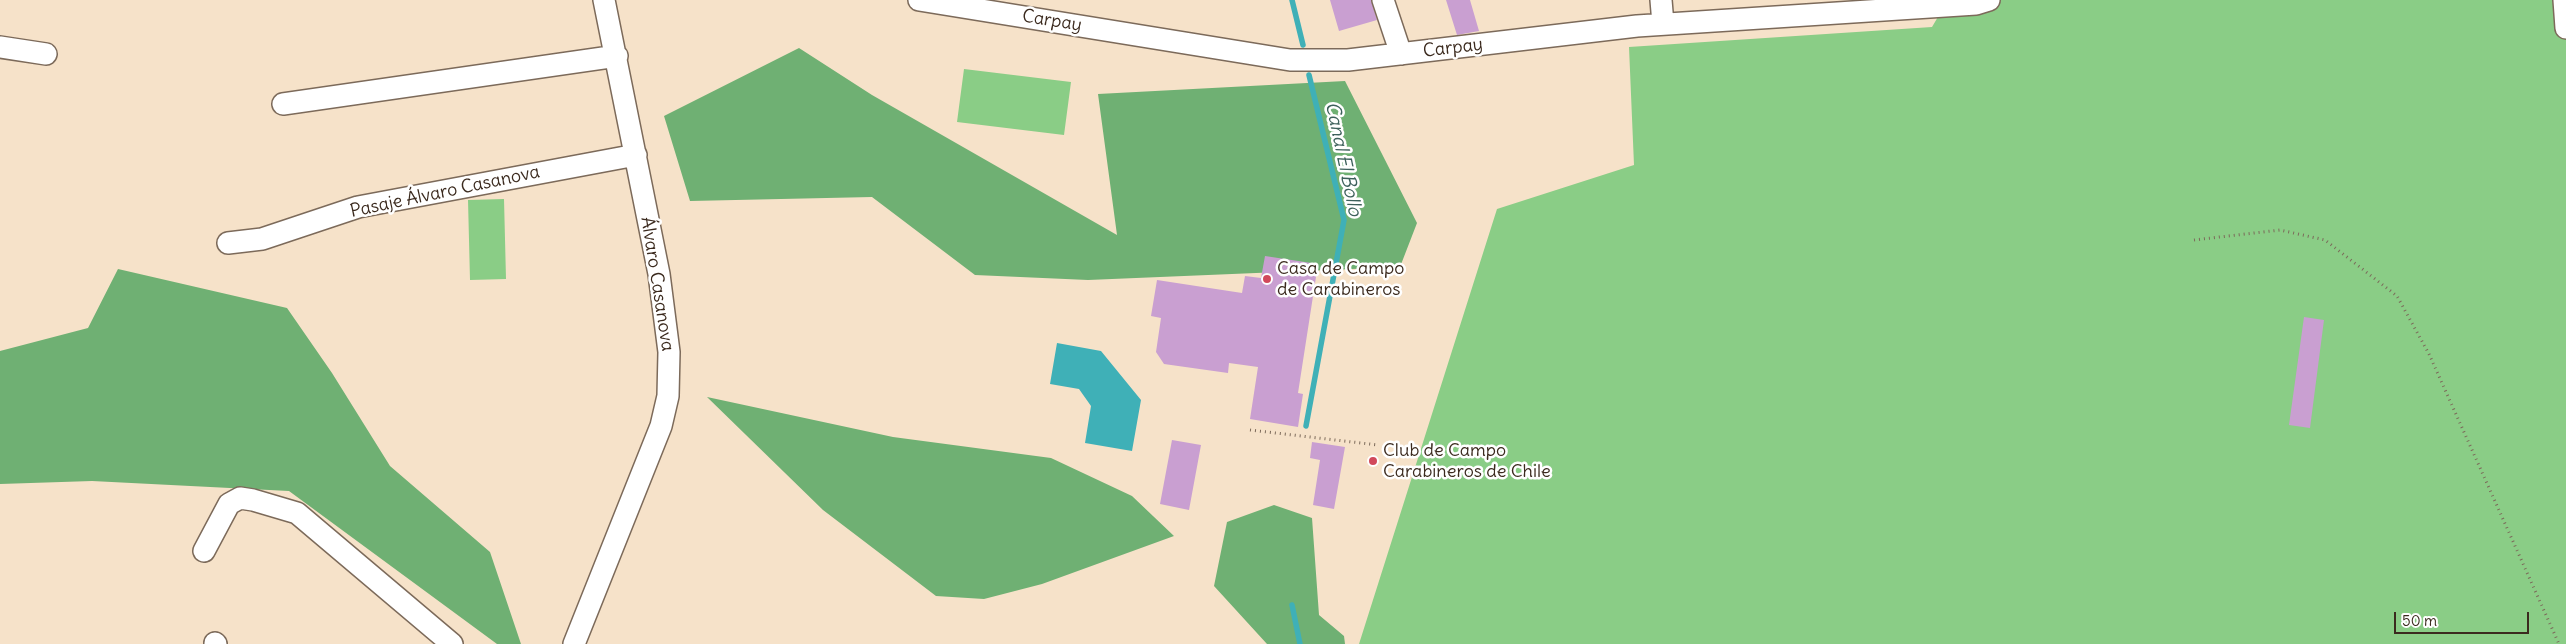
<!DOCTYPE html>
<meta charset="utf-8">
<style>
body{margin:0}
#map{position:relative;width:2566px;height:644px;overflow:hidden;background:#f6e2c9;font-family:Delius,sans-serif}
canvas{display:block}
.scale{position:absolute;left:2394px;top:612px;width:135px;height:22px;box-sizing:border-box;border:2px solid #3b2a1e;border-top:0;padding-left:6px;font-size:15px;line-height:18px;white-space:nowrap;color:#3b2a1e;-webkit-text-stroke:4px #fff;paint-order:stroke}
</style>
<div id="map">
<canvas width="2566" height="644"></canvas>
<div class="scale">50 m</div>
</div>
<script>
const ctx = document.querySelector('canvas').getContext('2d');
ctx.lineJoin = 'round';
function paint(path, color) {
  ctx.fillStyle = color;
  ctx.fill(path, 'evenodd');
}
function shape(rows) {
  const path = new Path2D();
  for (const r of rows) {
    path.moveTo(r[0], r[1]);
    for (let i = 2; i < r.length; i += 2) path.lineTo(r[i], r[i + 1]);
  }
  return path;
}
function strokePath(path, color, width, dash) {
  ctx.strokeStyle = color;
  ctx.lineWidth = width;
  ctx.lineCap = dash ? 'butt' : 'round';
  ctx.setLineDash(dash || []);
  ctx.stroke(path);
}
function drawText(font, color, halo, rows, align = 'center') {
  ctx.font = font + ' Delius,sans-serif';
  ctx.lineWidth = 5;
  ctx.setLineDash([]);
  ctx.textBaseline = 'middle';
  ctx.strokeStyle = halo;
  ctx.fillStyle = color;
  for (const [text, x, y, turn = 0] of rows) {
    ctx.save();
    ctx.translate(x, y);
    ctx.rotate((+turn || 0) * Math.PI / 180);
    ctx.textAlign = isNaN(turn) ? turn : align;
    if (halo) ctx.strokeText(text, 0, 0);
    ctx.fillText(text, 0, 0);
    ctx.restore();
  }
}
paint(shape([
 [1948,0,2566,0,2566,644,1359,644,1497,209,1634,165,1629,47,1932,27],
 [964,69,1071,82,1064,135,957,122],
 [504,199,506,279,470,280,468,200]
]), '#8acd86');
paint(shape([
 [799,48,872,95,1117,235,1098,94,1345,81,1417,223,1400,267,1088,280,975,275,872,197,690,201,664,116],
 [118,269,287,308,332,373,390,466,490,552,521,644,497,644,289,491,92,481,0,484,0,351,88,328],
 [707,397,893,437,1051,458,1132,496,1174,536,1042,584,984,599,936,596,823,510],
 [1274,505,1312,518,1319,615,1344,636,1345,644,1267,644,1214,586,1227,522]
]), '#6fb073');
paint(shape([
 [1057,343,1101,351,1141,400,1132,451,1085,443,1091,406,1079,389,1050,384]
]), '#3fb0b7');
strokePath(shape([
 [1292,0,1303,45],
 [1306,426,1344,220,1309,75],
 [1292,605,1300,644]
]), '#3fb0b7', 5.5);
paint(shape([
 [1330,0,1371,0,1377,20,1339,31],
 [1446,0,1470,0,1479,31,1457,35],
 [1265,256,1318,264,1298,393,1303,394,1298,427,1250,419,1258,367,1229,363,1228,373,1164,364,1156,352,1161,318,1151,316,1157,280,1242,293,1245,276,1261,278],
 [2304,317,2324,320,2310,428,2289,425],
 [1172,440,1201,445,1189,510,1160,504],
 [1312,442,1345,447,1334,509,1313,505,1320,460,1310,458]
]), '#c99fd1');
const minor = shape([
 [919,0,1290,60,1348,60,1637,26,1976,4,1989,0],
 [1383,0,1401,54],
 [1661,0,1663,24],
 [2564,0,2566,28],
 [0,47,46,54],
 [283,104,617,56],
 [228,243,262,239,358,207,636,155],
 [204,551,229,504,240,498,253,500,297,513,452,644],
 [215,643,216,644],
 [574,644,661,426,668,396,669,352,659,274,604,0]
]);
strokePath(minor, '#7c6a5a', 24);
strokePath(shape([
 [2194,240,2280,230,2325,240,2397,296,2429,354,2559,644],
 [1250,430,1378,445]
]), '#7c6a5a', 3, [1, 4]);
strokePath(minor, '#fff', 21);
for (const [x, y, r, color] of [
 [1267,279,5,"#d1495b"],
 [1373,461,5,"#d1495b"]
]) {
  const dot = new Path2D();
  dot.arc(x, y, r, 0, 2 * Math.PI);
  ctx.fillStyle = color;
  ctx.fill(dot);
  strokePath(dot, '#fff', 2);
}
drawText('18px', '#3b2a1e', '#fff', [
 ["Carpay",1052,21,9],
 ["Carpay",1453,48,-7],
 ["Pasaje Álvaro Casanova",445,192,-12],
 ["Álvaro Casanova",657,284,81]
]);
drawText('18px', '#3b2a1e', '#fff', [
 ["Casa de Campo",1277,269],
 ["de Carabineros",1277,290],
 ["Club de Campo",1383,451],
 ["Carabineros de Chile",1383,472]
], 'left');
drawText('italic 19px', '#3d605b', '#fff', [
 ["Canal El Bollo",1343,159,78]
]);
</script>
